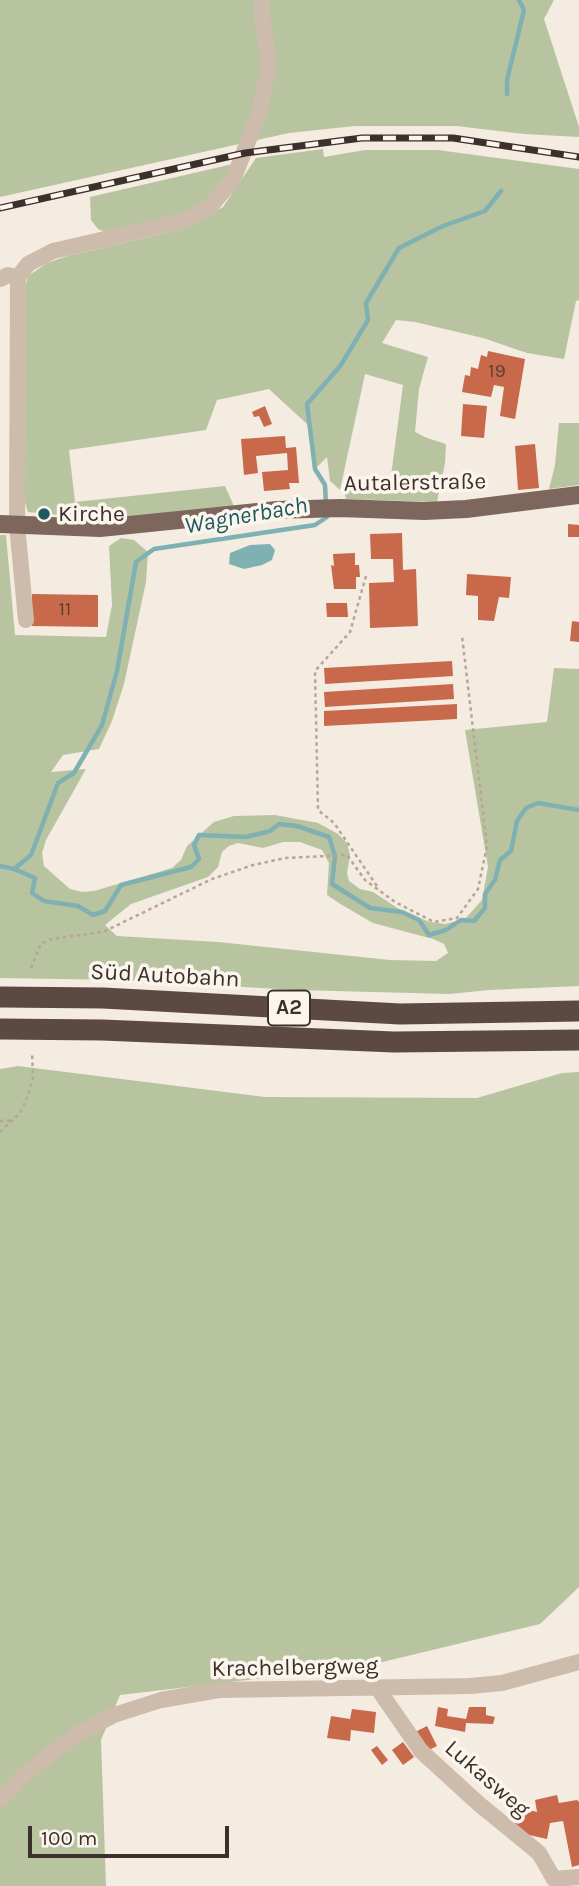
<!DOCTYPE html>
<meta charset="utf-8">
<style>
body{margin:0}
#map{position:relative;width:579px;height:1886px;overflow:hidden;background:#f4ebe1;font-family:Karla,sans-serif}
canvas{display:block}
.scale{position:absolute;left:28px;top:1826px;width:201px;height:32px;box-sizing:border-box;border:4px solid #3b302b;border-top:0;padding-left:9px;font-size:21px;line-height:24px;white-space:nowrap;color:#3b302b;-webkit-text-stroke:5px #fbf5ee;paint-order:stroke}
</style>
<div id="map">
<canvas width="579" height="1886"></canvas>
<div class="scale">100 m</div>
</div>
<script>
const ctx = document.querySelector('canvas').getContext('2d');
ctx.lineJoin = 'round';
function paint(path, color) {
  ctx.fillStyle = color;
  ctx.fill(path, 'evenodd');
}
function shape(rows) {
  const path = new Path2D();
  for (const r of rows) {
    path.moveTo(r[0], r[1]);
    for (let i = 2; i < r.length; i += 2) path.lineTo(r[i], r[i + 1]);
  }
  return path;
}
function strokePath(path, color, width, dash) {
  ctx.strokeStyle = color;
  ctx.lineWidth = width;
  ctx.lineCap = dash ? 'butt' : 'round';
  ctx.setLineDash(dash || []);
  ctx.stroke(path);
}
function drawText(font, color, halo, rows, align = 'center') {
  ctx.font = font + ' Karla,sans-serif';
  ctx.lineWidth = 7;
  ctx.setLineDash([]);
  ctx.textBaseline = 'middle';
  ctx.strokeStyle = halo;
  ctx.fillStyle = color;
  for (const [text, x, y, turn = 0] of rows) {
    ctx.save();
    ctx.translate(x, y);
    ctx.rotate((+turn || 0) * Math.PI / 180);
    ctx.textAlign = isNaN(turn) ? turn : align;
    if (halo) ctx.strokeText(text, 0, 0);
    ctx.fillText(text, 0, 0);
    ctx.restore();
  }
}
paint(shape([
 [0,0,554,0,544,19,579,127,579,137,524,134,456,126,355,126,289,133,0,197],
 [323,149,324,157,365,150,438,150,579,169,579,300,576,301,564,359,527,353,483,338,415,322,396,320,382,343,428,357,419,389,415,432,427,438,446,444,445,463,437,502,346,499,344,490,389,491,403,385,365,374,340,490,330,481,327,457,317,467,308,425,269,389,217,400,206,430,69,450,75,502,225,486,234,506,120,518,90,518,28,512,24,499,25,288,28,276,47,263,67,256,179,230,223,207,256,158],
 [237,163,212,193,209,201,191,211,106,232,98,229,91,220,90,197],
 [559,423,579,423,579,485,549,489,555,465],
 [0,535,6,535,15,635,106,637,112,605,109,546,121,538,134,540,148,552,146,582,124,684,112,721,99,749,63,755,51,772,86,769,46,840,42,853,44,866,70,889,82,892,94,891,172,868,181,860,187,846,214,822,234,816,275,815,318,823,338,834,347,843,350,855,347,873,349,881,360,889,373,892,402,911,430,922,445,924,465,919,482,900,488,867,465,730,547,722,554,668,579,669,579,986,489,990,449,994,297,990,119,980,0,978],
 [283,842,300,842,322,850,329,863,327,895,342,905,373,923,433,939,444,944,448,953,436,961,390,960,218,942,117,936,105,925,131,904,208,877,218,867,222,852,229,846,238,843,263,848],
 [18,1066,265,1097,477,1098,562,1073,579,1072,579,1587,540,1624,366,1666,120,1695,101,1740,106,1886,0,1886,0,1069]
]), '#b8c4a0');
paint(shape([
 [270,544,275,550,272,560,262,565,244,569,229,564,230,553,250,545]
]), '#7fb0b2');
strokePath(shape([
 [507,94,507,80,524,10,519,0],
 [326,506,325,485,315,469,307,404,341,365,368,320,366,303,399,248,443,226,485,211,501,191],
 [0,866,14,869,35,878,32,893,44,901,78,906,93,915,105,911,121,885,191,867,199,859,194,845,199,835,246,837,270,831,279,824,297,826,329,837,335,856,332,884,370,908,402,912,419,920,429,935,446,930,461,920,474,921,485,908,485,894,495,880,500,860,511,851,517,821,526,808,538,803,579,810],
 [14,869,31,855,58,783,74,773,102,725,117,671,136,562,154,549,315,525,327,517,327,514]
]), '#7fb0b2', 4.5);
paint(shape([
 [488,351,525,359,515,419,500,416,504,387,494,385,491,397,462,392,465,375,470,376,471,367,478,369,481,355,487,357],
 [463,404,487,406,484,438,461,436],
 [265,406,272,424,264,427,259,416,254,417,252,412],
 [285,436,286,448,296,447,299,483,289,483,290,489,264,491,262,472,288,470,287,453,256,456,258,473,244,475,241,439],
 [535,444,539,488,518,490,515,446],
 [568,524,579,525,579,537,568,537],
 [402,533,403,570,416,569,418,626,370,628,369,583,394,582,393,559,371,559,370,534],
 [355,553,355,565,359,565,360,577,356,577,356,589,334,589,331,565,334,566,333,554],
 [467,574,511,577,509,598,499,597,494,621,478,620,478,596,466,595],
 [32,594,98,595,98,627,32,626],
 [326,603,347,603,348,617,327,617],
 [572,621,579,622,579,642,570,641],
 [452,661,453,676,325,684,324,668],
 [453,684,454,699,325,707,324,692],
 [457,704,457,719,324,726,324,711],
 [438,1707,448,1709,447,1716,466,1719,469,1707,486,1707,486,1715,495,1717,493,1724,466,1723,465,1732,435,1726],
 [352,1709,376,1712,374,1733,351,1730,350,1741,327,1738,331,1716,350,1719],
 [427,1726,437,1746,427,1751,417,1731],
 [403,1742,414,1757,403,1765,392,1750],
 [377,1746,388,1760,382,1765,371,1750],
 [557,1795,559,1803,577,1800,579,1802,579,1865,572,1867,563,1821,550,1823,547,1839,520,1833,509,1827,512,1811,524,1814,525,1809,537,1812,535,1800]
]), '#c8694b');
strokePath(shape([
 [366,576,350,632,315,671,318,810,334,823,379,889],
 [31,968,41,944,51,939,103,932,212,879,253,865,285,858,347,855,365,880,395,902,434,922,457,918,478,889,487,846,462,636],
 [0,1121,14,1120],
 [0,1132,20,1113,27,1098,33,1078,32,1053]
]), '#b9a596', 2.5, [3.5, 3.5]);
strokePath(shape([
 [0,279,8,275,18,277],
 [26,620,17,525,18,277,28,264,53,251,183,221,209,208,233,180,260,111,269,64,261,9,262,0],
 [378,1689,421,1751,479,1804,539,1853,554,1879,579,1877],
 [0,1800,25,1774,74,1736,114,1715,161,1700,219,1690,470,1686,502,1683,579,1662]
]), '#cdbbac', 16);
strokePath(shape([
 [0,524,100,528,277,510,340,508,424,511,466,509,579,495]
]), '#7d675c', 18);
strokePath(shape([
 [0,997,103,998,400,1014,579,1011],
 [0,1029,102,1030,394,1042,579,1040]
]), '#5c4a42', 21);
const rail = shape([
 [0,208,245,153,362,138,453,138,579,157]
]);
strokePath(rail, '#3b302b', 7);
strokePath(rail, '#fbf5ee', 4.5, [13]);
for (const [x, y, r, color] of [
 [44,514,7,"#1f5a5e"]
]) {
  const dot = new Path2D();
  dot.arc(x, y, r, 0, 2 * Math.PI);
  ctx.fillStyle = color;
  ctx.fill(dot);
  strokePath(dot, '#fbf5ee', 2.5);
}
drawText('19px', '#5e3e33', null, [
 ["19",497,372],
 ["11",65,610]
]);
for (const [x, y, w] of [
 [289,1008,42]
]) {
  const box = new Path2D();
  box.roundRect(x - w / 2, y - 17.5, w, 35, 5);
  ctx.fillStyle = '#fbf5ee';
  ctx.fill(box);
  strokePath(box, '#3b302b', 2);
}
drawText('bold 21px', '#3b302b', null, [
 ["A2",289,1008]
]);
drawText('23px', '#3b302b', '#fbf5ee', [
 ["Autalerstraße",415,483,-1],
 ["Süd Autobahn",165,976,3],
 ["Krachelbergweg",295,1668,-1],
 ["Lukasweg",487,1779,41]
]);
drawText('23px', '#3b302b', '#fbf5ee', [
 ["Kirche",58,514]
], 'left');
drawText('italic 24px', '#1f5a5e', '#fbf5ee', [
 ["Wagnerbach",246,516,-10]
]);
</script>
